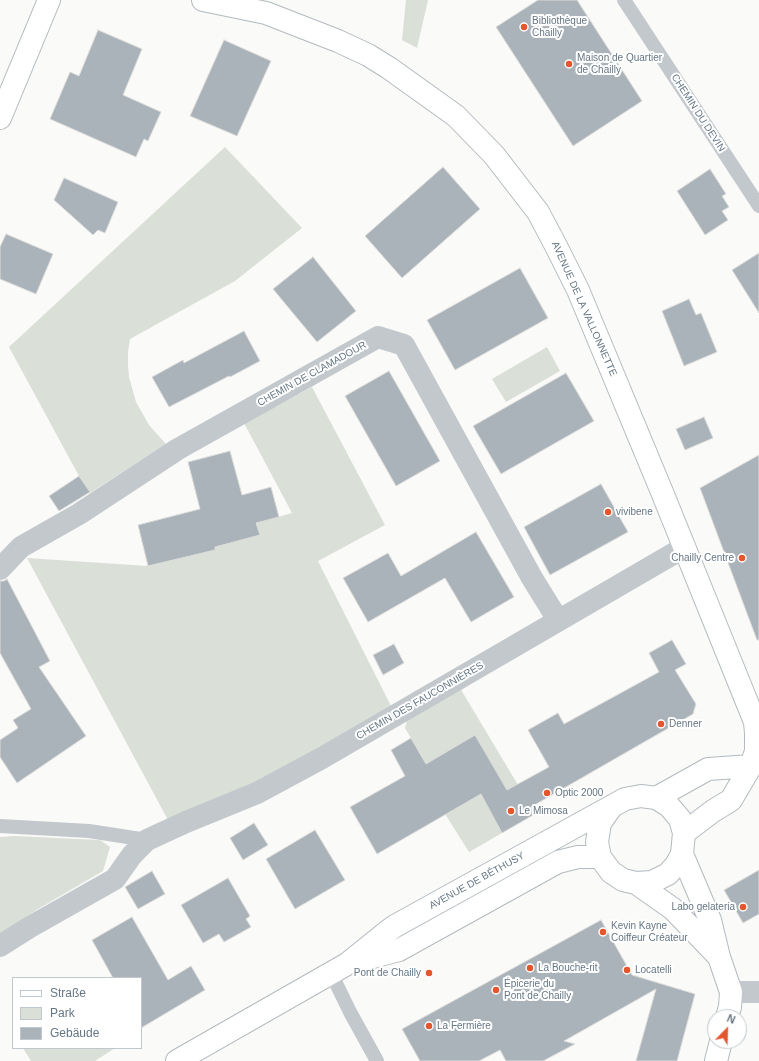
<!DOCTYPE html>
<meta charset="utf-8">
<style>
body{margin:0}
#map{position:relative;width:759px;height:1061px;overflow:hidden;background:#fafaf8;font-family:Arial,sans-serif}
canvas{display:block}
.legend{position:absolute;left:12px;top:977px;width:130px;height:72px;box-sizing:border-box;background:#fff;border:1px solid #c1c8cd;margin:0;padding:5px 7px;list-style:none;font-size:12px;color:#657683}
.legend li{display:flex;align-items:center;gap:8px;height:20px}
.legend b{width:20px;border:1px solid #c1c8cd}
.north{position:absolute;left:707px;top:1009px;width:40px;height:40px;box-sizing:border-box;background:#fff;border:1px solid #c1c8cd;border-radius:50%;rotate:23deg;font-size:11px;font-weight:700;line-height:16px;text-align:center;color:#657683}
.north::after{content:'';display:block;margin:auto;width:14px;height:18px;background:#e4572e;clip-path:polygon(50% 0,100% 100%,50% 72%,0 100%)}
</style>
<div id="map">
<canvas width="759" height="1061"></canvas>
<ul class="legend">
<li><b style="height:5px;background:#fff"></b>Straße</li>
<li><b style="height:11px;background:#dadfd7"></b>Park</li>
<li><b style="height:11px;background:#aab3b9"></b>Gebäude</li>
</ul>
<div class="north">N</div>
</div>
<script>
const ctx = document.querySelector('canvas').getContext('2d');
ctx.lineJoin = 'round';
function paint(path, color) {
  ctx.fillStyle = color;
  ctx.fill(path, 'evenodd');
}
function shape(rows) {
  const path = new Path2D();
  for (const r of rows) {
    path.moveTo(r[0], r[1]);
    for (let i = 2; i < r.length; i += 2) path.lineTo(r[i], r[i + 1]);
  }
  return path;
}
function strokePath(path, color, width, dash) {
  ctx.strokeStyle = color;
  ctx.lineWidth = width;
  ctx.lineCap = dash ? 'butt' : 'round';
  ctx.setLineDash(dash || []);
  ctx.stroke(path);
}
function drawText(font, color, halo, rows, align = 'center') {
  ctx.font = font + ' Arial,sans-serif';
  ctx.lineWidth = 4;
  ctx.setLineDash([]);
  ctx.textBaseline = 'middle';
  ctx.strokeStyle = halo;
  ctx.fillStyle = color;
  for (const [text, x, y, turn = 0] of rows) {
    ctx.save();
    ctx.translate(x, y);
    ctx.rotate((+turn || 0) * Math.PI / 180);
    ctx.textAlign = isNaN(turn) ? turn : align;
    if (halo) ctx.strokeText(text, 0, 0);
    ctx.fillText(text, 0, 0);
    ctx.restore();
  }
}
paint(shape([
 [406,0,428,0,417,48,402,40],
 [225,147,302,228,235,281,130,339,128,352,128,365,129,377,136,402,149,425,166,444,90,493,79,476,9,347],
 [547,347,560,371,506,402,492,379],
 [312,387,385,525,318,561,393,710,286,772,168,820,27,558,148,566,215,550,213,541,238,528,241,540,260,535,256,523,292,513,244,423],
 [460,688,530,805,502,833,469,852,435,798,423,805,402,770,423,758,405,728,407,721],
 [15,836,100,840,110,847,103,871,38,909,0,934,0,837],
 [23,1048,115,1048,95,1061,31,1061]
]), '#dadfd7');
const building = shape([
 [538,0,577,0,642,101,573,146,496,27,538,0],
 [98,30,142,49,123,95,161,112,148,141,144,139,136,157,50,119,70,72,79,76,98,30],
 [224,40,271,61,237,136,190,116,224,40],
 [443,167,480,209,402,278,365,236,443,167],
 [710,169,726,194,722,196,729,207,722,211,728,220,705,235,677,191,710,169],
 [64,178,118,202,105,233,98,230,93,235,54,200,64,178],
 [6,234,53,254,36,294,0,279,0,247,6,234],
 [759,253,759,313,732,270,759,253],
 [313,257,356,311,317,342,273,289,313,257],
 [520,268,548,318,455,370,427,320,520,268],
 [689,299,696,315,701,313,717,352,684,366,662,311,689,299],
 [244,331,260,361,230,377,229,376,169,407,152,377,183,360,184,363,244,331],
 [389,371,440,461,396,486,345,396,389,371],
 [566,373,594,421,501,474,473,426,566,373],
 [704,417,713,438,685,450,676,429,704,417],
 [230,451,242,495,271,487,279,517,256,523,260,535,215,547,215,550,148,566,138,525,200,509,188,462,230,451],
 [759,455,759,640,757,640,700,488,759,455],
 [79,476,90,492,59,511,49,496,79,476],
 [601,484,628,532,550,575,524,527,601,484],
 [476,532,514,597,471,622,445,578,368,622,343,578,388,553,401,576,476,532],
 [7,579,50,661,39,667,86,736,17,783,0,757,0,740,18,728,13,720,31,709,0,653,0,581,4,581,7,579],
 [672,640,686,664,675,670,696,704,693,714,531,807,535,814,502,833,481,794,377,854,350,807,405,776,391,750,411,738,426,764,475,735,507,790,549,767,528,730,558,713,564,724,659,672,649,653,672,640],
 [394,644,404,663,383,675,373,655,394,644],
 [254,823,268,845,243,860,230,838,254,823],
 [315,830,345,880,295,909,266,859,315,830],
 [759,870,759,914,743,923,724,890,759,870],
 [152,871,165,894,138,909,125,887,152,871],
 [228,878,250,916,246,919,251,927,224,942,219,934,203,943,181,905,228,878],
 [132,917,168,980,191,966,205,990,141,1028,141,978,113,978,92,940,132,917],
 [601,920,632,975,695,994,677,1061,636,1061,656,989,564,1041,575,1044,543,1061,506,1061,500,1050,479,1061,420,1061,402,1029,601,920]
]);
paint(building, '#aab3b9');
strokePath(building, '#dcdcda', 1);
const secondary = shape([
 [203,0,266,13,338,41,368,55,389,68,456,116,494,155,538,212,556,246,578,290,662,492,755,722,756,733,756,751,751,766,731,800,713,811,684,833],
 [0,118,49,0],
 [656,798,708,769,751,766],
 [682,854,710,920,719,957,731,992,730,1007,727,1017],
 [636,883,673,909,718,956],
 [354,962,399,950,558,862,578,857,600,857],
 [177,1061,347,964,388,931,395,926,625,799,641,796,656,798,669,806,680,819,684,833,682,854,676,865,668,874,652,882,636,883,623,880,611,872,600,857,597,842,600,823,612,806],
 [716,1061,721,1041]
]);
strokePath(secondary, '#b3babf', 24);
strokePath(shape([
 [624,0,759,206],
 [0,826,89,831,147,840],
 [331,973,350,1012,377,1061]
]), '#c3c8cc', 14);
strokePath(shape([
 [0,569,21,547,28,543,79,514,178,449,378,337,404,345,532,578,558,620],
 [0,946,30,927,115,879,132,855,147,840,186,822,257,793,322,758,685,547],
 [731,992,759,992]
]), '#c3c8cc', 22);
strokePath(secondary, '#fff', 22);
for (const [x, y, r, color] of [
 [524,27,4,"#e4572e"],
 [569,64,4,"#e4572e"],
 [608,512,4,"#e4572e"],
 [742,558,4,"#e4572e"],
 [661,724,4,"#e4572e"],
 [547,793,4,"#e4572e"],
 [511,811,4,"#e4572e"],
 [743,907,4,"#e4572e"],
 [603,932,4,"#e4572e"],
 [530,968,4,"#e4572e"],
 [627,970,4,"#e4572e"],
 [429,973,4,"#e4572e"],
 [496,990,4,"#e4572e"],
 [429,1026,4,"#e4572e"]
]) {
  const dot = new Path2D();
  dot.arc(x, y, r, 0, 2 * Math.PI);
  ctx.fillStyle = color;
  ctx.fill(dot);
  strokePath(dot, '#fff', 1.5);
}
drawText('10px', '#657683', '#fff', [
 ["Bibliothèque",532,21],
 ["Chailly",532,33],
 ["Maison de Quartier",577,58],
 ["de Chailly",577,70],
 ["vivibene",616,512],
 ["Chailly Centre",734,558,"right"],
 ["Denner",669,724],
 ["Optic 2000",555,793],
 ["Le Mimosa",519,811],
 ["Labo gelateria",735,907,"right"],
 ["Kevin Kayne",611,926],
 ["Coiffeur Créateur",611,938],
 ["La Bouche-rit",538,968],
 ["Locatelli",635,970],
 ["Pont de Chailly",421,973,"right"],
 ["Épicerie du",504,984],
 ["Pont de Chailly",504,996],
 ["La Fermière",437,1026]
], 'left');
drawText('10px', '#657683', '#fff', [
 ["CHEMIN DU DEVIN",698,113,57],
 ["AVENUE DE LA VALLONNETTE",584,309,66],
 ["CHEMIN DE CLAMADOUR",312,374,-29],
 ["CHEMIN DES FAUCONNIÈRES",420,701,-30],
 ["AVENUE DE BÉTHUSY",477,881,-29]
]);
</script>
